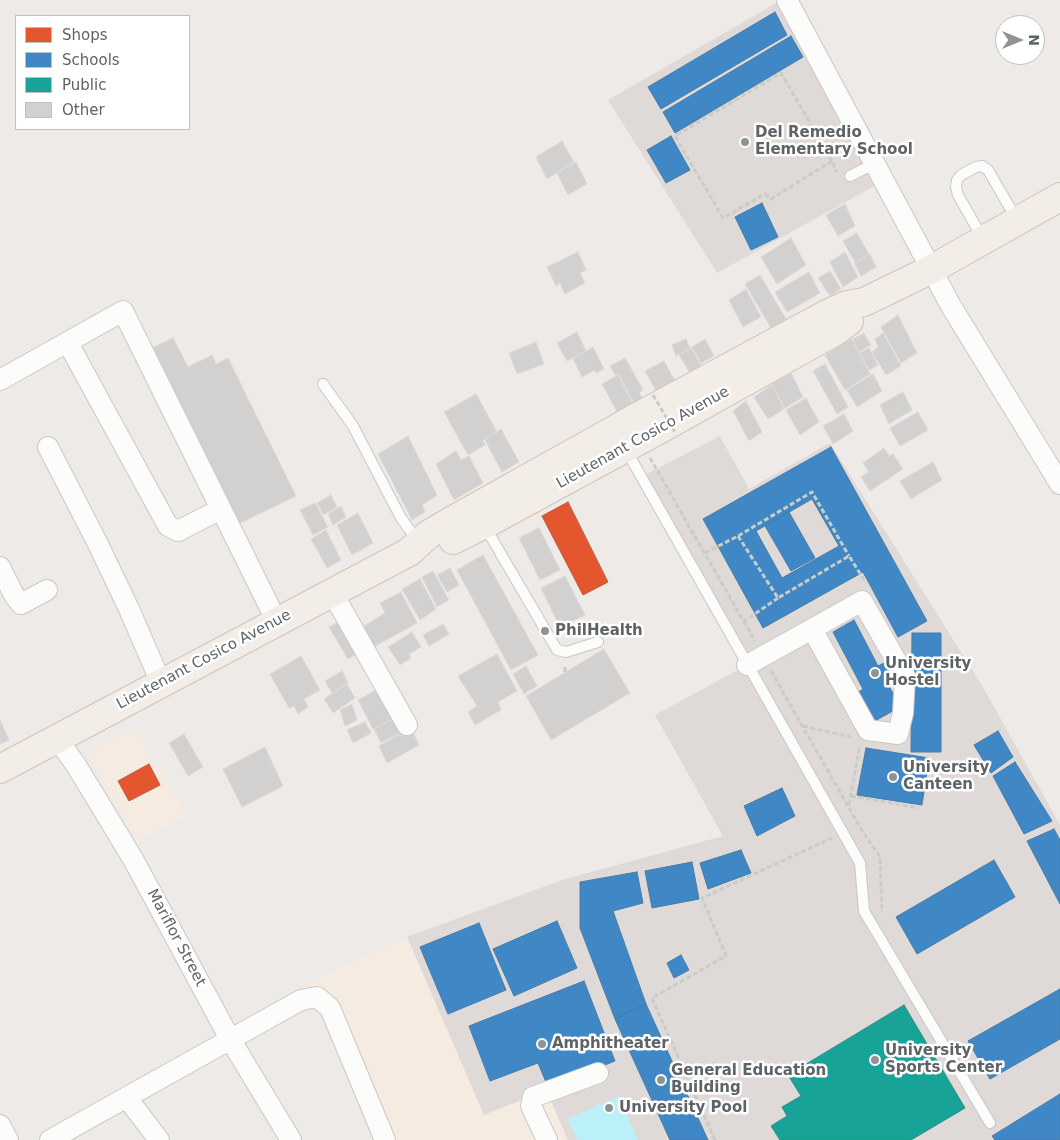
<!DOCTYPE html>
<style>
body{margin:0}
#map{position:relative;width:1060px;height:1140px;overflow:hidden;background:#edeae7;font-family:"DejaVu Sans",sans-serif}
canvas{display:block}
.legend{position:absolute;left:15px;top:15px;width:175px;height:115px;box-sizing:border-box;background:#fff;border:1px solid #bec1c2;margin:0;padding:6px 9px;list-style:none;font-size:15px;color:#5d6366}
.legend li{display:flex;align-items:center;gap:10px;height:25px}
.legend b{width:25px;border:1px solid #bec1c2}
.north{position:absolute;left:995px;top:15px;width:50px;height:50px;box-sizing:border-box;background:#fff;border:1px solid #bec1c2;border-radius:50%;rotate:90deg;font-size:14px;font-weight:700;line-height:20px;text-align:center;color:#5d6366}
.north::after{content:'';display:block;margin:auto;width:18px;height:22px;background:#8f9293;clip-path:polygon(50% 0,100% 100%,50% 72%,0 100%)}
</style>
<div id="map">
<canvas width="1060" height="1140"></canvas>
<ul class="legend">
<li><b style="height:14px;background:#e4572e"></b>Shops</li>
<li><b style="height:14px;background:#3f88c5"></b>Schools</li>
<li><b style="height:14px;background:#17a398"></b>Public</li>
<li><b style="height:14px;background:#d3d1d0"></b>Other</li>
</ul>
<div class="north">N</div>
</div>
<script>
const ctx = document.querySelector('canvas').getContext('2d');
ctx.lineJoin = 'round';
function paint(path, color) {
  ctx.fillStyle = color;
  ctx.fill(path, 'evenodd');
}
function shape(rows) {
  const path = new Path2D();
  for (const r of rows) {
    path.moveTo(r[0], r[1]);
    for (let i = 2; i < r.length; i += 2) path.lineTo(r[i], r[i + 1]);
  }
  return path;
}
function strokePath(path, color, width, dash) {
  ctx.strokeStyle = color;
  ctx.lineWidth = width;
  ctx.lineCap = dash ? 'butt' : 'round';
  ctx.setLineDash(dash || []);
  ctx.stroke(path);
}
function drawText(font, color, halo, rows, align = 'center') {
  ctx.font = font + ' "DejaVu Sans",sans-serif';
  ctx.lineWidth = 5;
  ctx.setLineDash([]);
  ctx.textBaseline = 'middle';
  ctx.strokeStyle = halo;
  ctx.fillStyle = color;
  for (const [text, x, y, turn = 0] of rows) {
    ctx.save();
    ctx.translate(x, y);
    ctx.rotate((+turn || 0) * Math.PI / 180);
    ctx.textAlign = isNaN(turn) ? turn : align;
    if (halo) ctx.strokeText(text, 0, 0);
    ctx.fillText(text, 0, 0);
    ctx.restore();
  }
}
paint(shape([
 [135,728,186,816,139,840,87,753],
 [407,937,484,1115,547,1090,568,1140,381,1140,306,983]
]), '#f6ebe0');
paint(shape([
 [778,2,878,184,717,273,608,100],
 [720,436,749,489,830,443,984,689,1060,825,1060,1140,568,1140,546,1090,484,1115,407,937,562,880,723,836,655,715,747,665,637,479]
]), '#dfdad7');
paint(shape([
 [619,1096,638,1140,577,1140,568,1119]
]), '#bbf0f8');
const shops = shape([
 [568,502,608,582,583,595,542,516,568,502],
 [149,764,160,785,129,801,118,781,149,764]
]);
paint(shops, '#e4572e');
strokePath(shops, '#bc5b3f', 1);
const schools = shape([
 [775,12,787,35,661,109,648,87,775,12],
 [791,36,803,57,675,133,663,112,791,36],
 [671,136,690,170,666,183,647,150,671,136],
 [762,203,778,237,751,250,735,217,762,203],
 [831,447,927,621,898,637,863,572,763,628,703,519,831,447],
 [812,499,839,546,782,578,756,531,812,499],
 [789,512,815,558,791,571,765,526,789,512],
 [854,620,878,666,890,660,900,680,889,686,900,707,873,722,857,693,863,689,833,632,854,620],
 [912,633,941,633,941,752,911,752,912,633],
 [998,731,1013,757,991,773,974,745,998,731],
 [866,748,929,758,922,805,857,795,866,748],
 [1015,762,1052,821,1024,834,993,776,1015,762],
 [782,788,795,816,757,836,744,806,782,788],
 [1054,829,1060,840,1060,904,1027,841,1054,829],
 [741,850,751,873,708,889,700,863,741,850],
 [994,860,1015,897,917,954,896,917,994,860],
 [692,862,699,899,652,908,645,871,692,862],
 [637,872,643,903,613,911,646,1004,615,1019,580,928,580,882,637,872],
 [557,921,577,968,514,996,493,949,557,921],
 [479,923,506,990,448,1014,420,947,479,923],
 [681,955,689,970,674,978,667,963,681,955],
 [584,981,615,1061,548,1087,538,1063,490,1081,469,1026,584,981],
 [1060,989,1060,1039,990,1079,968,1041,1060,989],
 [646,1004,708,1140,670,1140,615,1019,646,1004],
 [1060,1094,1060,1140,995,1140,992,1136,1060,1094]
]);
paint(schools, '#3f88c5');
strokePath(schools, '#487da8', 1);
const public = shape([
 [904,1005,965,1108,911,1140,780,1140,771,1126,787,1116,782,1107,801,1096,788,1075,904,1005]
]);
paint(public, '#17a398');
strokePath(public, '#2c9089', 1);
const building = shape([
 [562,141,574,162,547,179,536,157,562,141],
 [576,162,587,184,568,195,557,173,576,162],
 [845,204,855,226,838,236,826,215,845,204],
 [857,233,869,254,855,262,843,241,857,233],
 [791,238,806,265,777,284,761,257,791,238],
 [578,252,586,270,580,273,585,283,565,294,560,283,556,286,547,267,578,252],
 [845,252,858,277,843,287,830,262,845,252],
 [870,254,876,267,861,276,854,263,870,254],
 [830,271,841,289,830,296,818,278,830,271],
 [809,272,820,293,787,312,775,292,809,272],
 [760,275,786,319,771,328,745,284,760,275],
 [746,289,761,317,743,327,729,300,746,289],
 [898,315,917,353,901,363,881,327,898,315],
 [577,332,586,351,567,361,557,343,577,332],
 [864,333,871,345,859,352,853,339,864,333],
 [883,333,901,366,886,375,872,352,878,347,875,339,883,333],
 [173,338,188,367,212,355,216,364,228,358,296,496,236,525,150,349,173,338],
 [686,339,690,348,676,356,672,345,686,339],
 [705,339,714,356,701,363,692,347,705,339],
 [852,339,870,374,845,390,825,355,852,339],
 [536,342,544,364,517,374,509,353,536,342],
 [593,347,604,369,596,373,595,370,582,377,573,359,593,347],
 [691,348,701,365,690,373,679,355,691,348],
 [869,348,878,365,869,370,860,353,869,348],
 [625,358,643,390,639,393,643,399,634,404,619,374,616,376,610,366,625,358],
 [664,361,675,381,656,391,645,371,664,361],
 [825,364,848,407,837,414,813,371,825,364],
 [791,373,803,397,785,408,772,384,791,373],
 [873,374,882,391,857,407,847,390,873,374],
 [618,375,633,404,617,412,602,384,618,375],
 [772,385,784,409,768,419,754,397,772,385],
 [903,392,912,410,889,424,880,405,903,392],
 [476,394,497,432,483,440,485,445,468,455,444,412,476,394],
 [806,398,819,422,800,435,786,410,806,398],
 [746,401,762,432,749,441,733,411,746,401],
 [918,412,928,430,900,446,890,428,918,412],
 [844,414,853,431,833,444,823,426,844,414],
 [501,429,519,462,502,472,485,440,501,429],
 [408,436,437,495,422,505,425,512,412,520,378,454,408,436],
 [884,448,889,456,893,454,903,469,870,491,861,477,869,472,863,463,884,448],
 [456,451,461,460,469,456,483,483,454,500,436,464,456,451],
 [933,462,942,480,911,499,900,481,933,462],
 [331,495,337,507,323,515,317,503,331,495],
 [315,503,328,527,313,535,300,510,315,503],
 [341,506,346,517,333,525,328,514,341,506],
 [358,513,373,543,352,555,337,525,358,513],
 [539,528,560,570,540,580,519,538,539,528],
 [326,530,341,560,327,568,311,539,326,530],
 [483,555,538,655,511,670,457,570,483,555],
 [450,568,459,585,447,592,437,575,450,568],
 [433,571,449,600,437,607,422,577,433,571],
 [565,576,585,615,560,627,541,588,565,576],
 [420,579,436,609,420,620,402,589,420,579],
 [401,592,417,623,368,650,358,630,385,613,380,603,401,592],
 [346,619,363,650,348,659,329,627,346,619],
 [443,624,449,634,429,646,423,635,443,624],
 [412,632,421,647,409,654,411,658,400,665,388,647,412,632],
 [604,649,630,693,551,740,526,696,604,649],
 [497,654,517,691,498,702,501,710,475,725,468,712,477,706,458,676,497,654],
 [301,656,320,690,304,699,308,707,298,714,294,706,289,708,270,674,301,656],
 [526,666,537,686,524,694,513,674,526,666],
 [342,671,348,683,332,693,325,681,342,671],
 [347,684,355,698,333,713,324,699,347,684],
 [380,688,395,717,373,729,358,700,380,688],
 [352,704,357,720,345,726,340,710,352,704],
 [395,718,402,732,381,743,374,729,395,718],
 [0,720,9,740,0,744,0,720],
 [365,722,371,733,353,743,347,730,365,722],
 [411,728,419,745,387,763,379,746,411,728],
 [184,734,203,767,188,776,169,743,184,734],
 [265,747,283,786,242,807,223,769,265,747]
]);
paint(building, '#d3d1d0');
strokePath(building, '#dcd9d6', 1);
const service = shape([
 [850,176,874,164],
 [983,239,958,195,956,187,957,180,961,175,976,167,982,166,988,170,1017,220],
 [323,384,353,426,401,518,418,541],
 [625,448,860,863,864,911,990,1123],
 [484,525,557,650,566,652,598,642]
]);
const minor = shape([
 [787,0,951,306,1060,484],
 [68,343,168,526,178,531,221,509],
 [0,380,123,311,277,622],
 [48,447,97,542,129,609,161,683],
 [0,567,14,595,21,604,47,590],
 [332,592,407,725],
 [747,665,812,629,862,601,905,676,903,713,898,734,868,730,812,629],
 [57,739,76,765,133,859,230,1039,291,1140],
 [127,1098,159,1140],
 [0,1125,8,1140],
 [50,1140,301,1000,317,997,330,1008,385,1140],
 [547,1140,531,1106,533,1097,598,1073]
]);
const primary = shape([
 [453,540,491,521,653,433,836,331,849,321],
 [0,769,409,552,429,534,453,520,639,416,825,315,847,305,864,302,932,269,1060,197]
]);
strokePath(service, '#c9c8c8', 12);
strokePath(minor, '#c9c8c8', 22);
strokePath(primary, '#d5c2b5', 30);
strokePath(shape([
 [832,161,771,199,765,194,723,218,675,136,781,73,832,161,837,172],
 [650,458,755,641],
 [738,536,778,598,849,556,866,583],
 [705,553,738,536,812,492,849,556],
 [743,622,778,598],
 [771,671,861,829,880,857,882,912],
 [565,672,565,665],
 [803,726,851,737],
 [851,796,919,808],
 [849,805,860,745],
 [715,1140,652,998,726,956,702,898,832,838]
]), '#c8cdc9', 3, [5, 2.5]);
strokePath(service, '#fcfcfb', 10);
strokePath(minor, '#fcfcfb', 20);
strokePath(primary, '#f3ede8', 28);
strokePath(shape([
 [653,395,675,432]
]), '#c8cdc9', 3, [5, 2.5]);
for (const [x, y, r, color] of [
 [745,142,5,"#8f9293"],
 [545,631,5,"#8f9293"],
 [875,673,5,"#8f9293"],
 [893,777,5,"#8f9293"],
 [542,1044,5,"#8f9293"],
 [875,1060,5,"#8f9293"],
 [661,1080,5,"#8f9293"],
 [609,1108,5,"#8f9293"]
]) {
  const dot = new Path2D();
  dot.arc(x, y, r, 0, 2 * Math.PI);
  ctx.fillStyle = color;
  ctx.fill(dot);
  strokePath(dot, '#fff', 2);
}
drawText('bold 15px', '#5d6366', '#fff', [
 ["Del Remedio",755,133],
 ["Elementary School",755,150],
 ["PhilHealth",555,631],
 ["University",885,664],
 ["Hostel",885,681],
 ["University",903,768],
 ["Canteen",903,785],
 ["Amphitheater",552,1044],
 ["University",885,1051],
 ["Sports Center",885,1068],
 ["General Education",671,1071],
 ["Building",671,1088],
 ["University Pool",619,1108]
], 'left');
drawText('15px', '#5d6366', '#fff', [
 ["Lieutenant Cosico Avenue",643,438,-29],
 ["Lieutenant Cosico Avenue",204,660,-28],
 ["Mariflor Street",176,938,62]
]);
</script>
